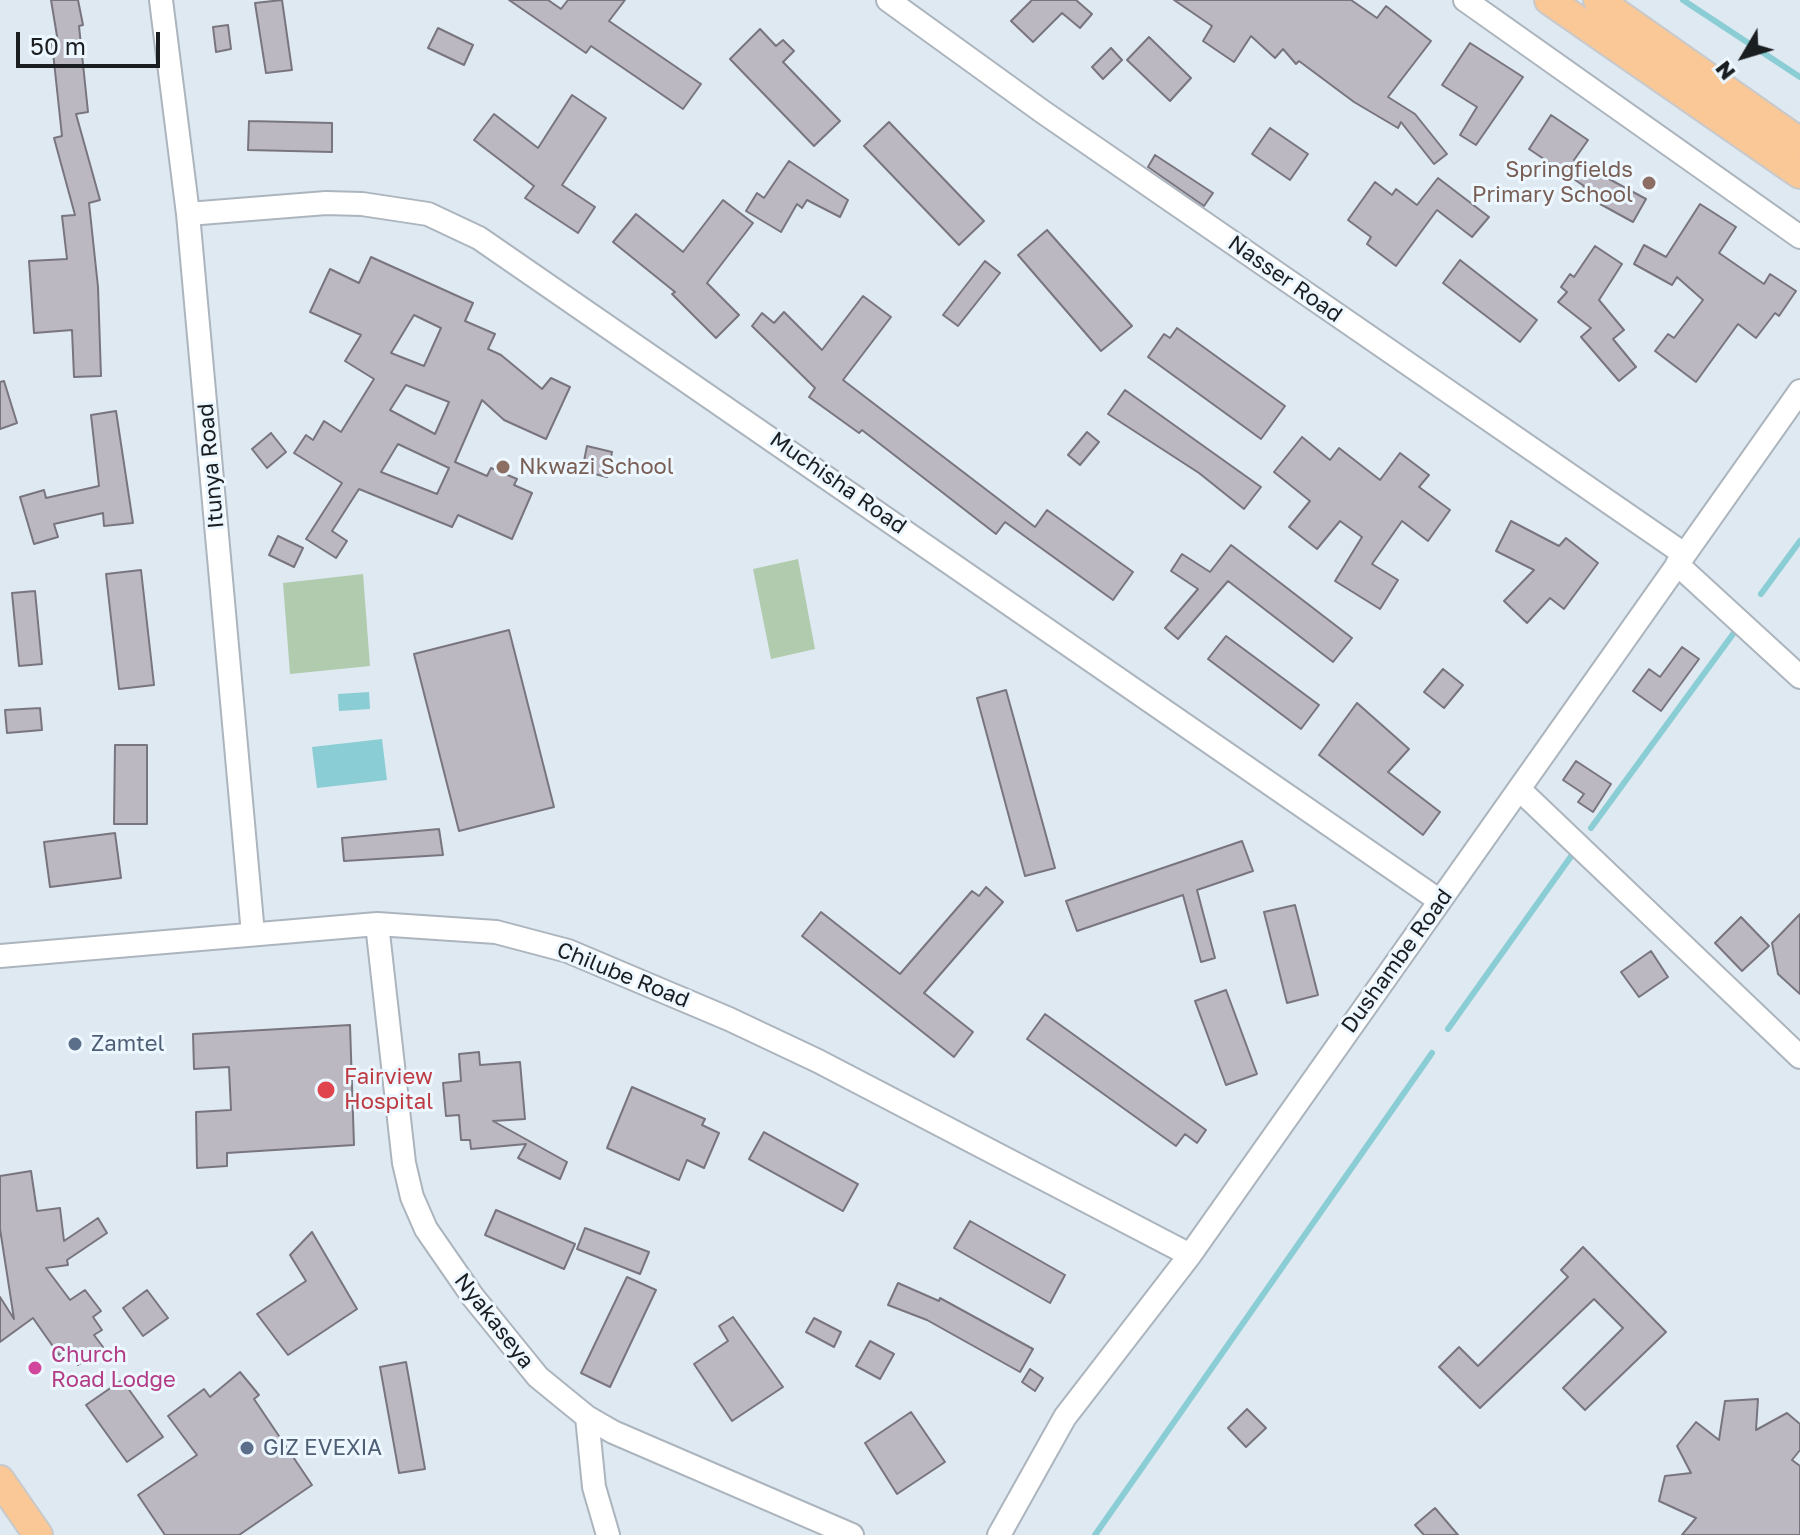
<!DOCTYPE html>
<style>
body{margin:0}
#map{position:relative;width:1800px;height:1535px;overflow:hidden;background:#dfe9f2;font-family:"Golos Text",sans-serif}
canvas{display:block}
.north{position:absolute;left:1704px;top:16px;width:80px;height:80px;-webkit-text-stroke:6px #edf7ff;paint-order:stroke;rotate:232deg;font-size:22px;font-weight:700;line-height:32px;text-align:center;color:#1b1e21}
.north::after{content:'';display:block;margin:auto;width:28px;height:36px;background:#1b1e21;clip-path:polygon(50% 0,100% 100%,50% 72%,0 100%)}
.scale{position:absolute;left:16px;top:32px;width:144px;height:36px;box-sizing:border-box;border:4px solid #1b1e21;border-top:0;padding-left:10px;font-size:24px;line-height:28px;white-space:nowrap;color:#1b1e21;-webkit-text-stroke:6px #edf7ff;paint-order:stroke}
</style>
<div id="map">
<canvas width="1800" height="1535"></canvas>
<div class="north">N</div>
<div class="scale">50 m</div>
</div>
<script>
const ctx = document.querySelector('canvas').getContext('2d');
ctx.lineJoin = 'round';
function paint(path, color) {
  ctx.fillStyle = color;
  ctx.fill(path, 'evenodd');
}
function shape(rows) {
  const path = new Path2D();
  for (const r of rows) {
    path.moveTo(r[0], r[1]);
    for (let i = 2; i < r.length; i += 2) path.lineTo(r[i], r[i + 1]);
  }
  return path;
}
function strokePath(path, color, width, dash) {
  ctx.strokeStyle = color;
  ctx.lineWidth = width;
  ctx.lineCap = dash ? 'butt' : 'round';
  ctx.setLineDash(dash || []);
  ctx.stroke(path);
}
function drawText(font, color, halo, rows, align = 'center') {
  ctx.font = font + ' "Golos Text",sans-serif';
  ctx.lineWidth = 6;
  ctx.setLineDash([]);
  ctx.textBaseline = 'middle';
  ctx.strokeStyle = halo;
  ctx.fillStyle = color;
  for (const [text, x, y, turn = 0] of rows) {
    ctx.save();
    ctx.translate(x, y);
    ctx.rotate((+turn || 0) * Math.PI / 180);
    ctx.textAlign = isNaN(turn) ? turn : align;
    if (halo) ctx.strokeText(text, 0, 0);
    ctx.fillText(text, 0, 0);
    ctx.restore();
  }
}
paint(shape([
 [798,559,815,649,771,659,753,569],
 [363,574,370,666,290,674,283,583]
]), '#b1cbae');
paint(shape([
 [369,692,370,709,339,711,338,694],
 [382,739,387,780,317,788,312,747]
]), '#8acdd4');
strokePath(shape([
 [1683,0,1800,77],
 [1761,594,1800,541],
 [1591,828,1736,630],
 [1448,1029,1572,855],
 [1095,1535,1432,1053]
]), '#8acdd4', 6);
const building = shape([
 [51,0,78,0,83,25,79,26,88,112,76,114,100,200,89,203,98,287,101,376,74,377,72,330,34,333,29,261,67,259,62,216,75,215,54,138,62,136,52,43,58,42,51,0],
 [282,0,292,70,266,73,255,3,282,0],
 [509,0,548,0,561,9,568,0,625,0,609,21,701,84,683,109,591,46,586,53,509,0],
 [1032,0,1076,0,1092,14,1080,28,1062,13,1033,42,1011,21,1032,0],
 [1174,0,1351,0,1377,18,1386,6,1431,41,1388,97,1415,114,1447,154,1434,164,1401,122,1398,128,1354,102,1299,61,1296,64,1283,49,1275,58,1251,36,1234,62,1203,41,1212,26,1174,0],
 [228,25,231,49,216,52,213,27,228,25],
 [438,28,473,45,464,65,428,48,438,28],
 [760,29,776,46,783,40,794,51,783,62,840,121,814,146,730,59,760,29],
 [1149,37,1191,78,1170,101,1127,60,1149,37],
 [1470,43,1523,77,1476,145,1460,135,1477,107,1442,85,1470,43],
 [1111,48,1122,60,1103,79,1092,67,1111,48],
 [572,95,606,118,562,185,595,207,578,233,525,198,534,186,474,140,494,114,538,148,572,95],
 [1551,115,1588,140,1574,160,1646,199,1633,222,1580,193,1584,186,1529,149,1551,115],
 [249,121,332,123,332,152,248,150,249,121],
 [889,122,984,221,959,245,864,146,889,122],
 [1270,128,1308,154,1290,180,1252,154,1270,128],
 [1155,155,1213,193,1204,206,1148,167,1155,155],
 [789,161,848,200,840,217,807,200,802,208,797,204,781,232,746,211,757,193,764,198,789,161],
 [1438,178,1489,217,1472,237,1437,210,1396,266,1367,244,1371,237,1348,220,1375,182,1392,195,1396,189,1417,205,1438,178],
 [723,200,753,223,707,283,739,315,716,338,672,294,675,292,613,242,636,214,683,252,723,200],
 [1700,204,1736,227,1719,253,1764,284,1770,274,1796,291,1779,316,1775,313,1756,338,1738,324,1696,382,1655,351,1668,334,1674,338,1703,300,1677,277,1672,285,1634,264,1644,245,1666,257,1700,204],
 [1047,230,1132,326,1101,351,1018,255,1047,230],
 [1595,246,1622,264,1599,300,1624,330,1613,339,1636,367,1619,381,1581,337,1591,328,1558,302,1567,292,1561,287,1570,274,1574,277,1595,246],
 [371,257,473,303,465,321,495,334,488,349,501,355,542,389,551,378,570,387,546,439,504,420,482,400,455,462,487,476,491,468,517,479,514,485,532,493,512,539,458,515,452,527,359,489,332,531,347,541,336,558,306,539,342,483,294,453,306,435,313,440,324,421,341,432,374,379,345,361,361,335,310,312,330,269,359,283,371,257],
 [414,315,441,328,424,366,391,353,414,315],
 [406,385,449,402,435,434,390,410,406,385],
 [398,444,449,468,437,494,381,472,398,444],
 [1460,260,1537,320,1520,342,1443,283,1460,260],
 [985,261,1000,273,958,326,943,315,985,261],
 [863,296,891,317,843,380,1035,527,1047,510,1133,572,1113,600,1005,522,996,534,862,430,859,433,809,397,815,388,752,326,762,313,774,323,784,312,822,350,863,296],
 [1177,328,1285,406,1261,439,1148,357,1164,334,1170,338,1177,328],
 [4,381,17,423,0,429,0,382,4,381],
 [1125,390,1261,487,1244,509,1199,473,1108,414,1125,390],
 [116,411,133,523,104,526,103,513,54,524,58,537,34,544,20,497,44,490,46,498,99,486,91,415,116,411],
 [1087,432,1099,442,1080,465,1068,455,1087,432],
 [271,433,286,452,267,468,252,449,271,433],
 [1302,437,1330,460,1339,448,1380,480,1400,453,1429,475,1419,487,1450,510,1428,541,1402,521,1372,564,1398,580,1380,609,1335,581,1362,537,1340,521,1317,549,1289,527,1310,501,1274,472,1302,437],
 [587,446,612,452,607,477,582,471,587,446],
 [1511,521,1559,546,1566,538,1598,563,1564,609,1550,598,1527,623,1504,601,1534,570,1496,551,1511,521],
 [278,536,303,548,294,567,269,555,278,536],
 [1231,545,1352,638,1333,662,1228,581,1178,639,1165,628,1198,589,1171,571,1182,554,1210,572,1231,545],
 [141,570,154,685,119,689,106,574,141,570],
 [35,591,42,664,19,666,12,593,35,591],
 [509,630,554,807,459,831,414,654,509,630],
 [1226,636,1319,705,1301,729,1208,659,1226,636],
 [1682,647,1699,659,1661,711,1633,691,1649,669,1660,677,1682,647],
 [1443,669,1463,685,1444,708,1424,692,1443,669],
 [1006,690,1055,868,1025,876,977,698,1006,690],
 [1357,703,1409,749,1388,772,1440,812,1423,835,1319,755,1357,703],
 [40,708,42,730,7,733,5,710,40,708],
 [115,745,147,745,147,824,114,824,115,745],
 [1576,761,1611,784,1593,812,1578,802,1584,794,1563,780,1576,761],
 [439,829,443,855,344,861,342,838,439,829],
 [115,833,121,878,50,887,44,842,115,833],
 [1242,841,1253,871,1197,890,1215,958,1201,962,1183,895,1077,931,1066,901,1242,841],
 [986,887,1003,902,924,993,973,1032,954,1057,802,936,821,912,900,974,972,891,979,896,986,887],
 [1295,905,1318,995,1287,1003,1264,912,1295,905],
 [1800,914,1800,994,1778,974,1772,943,1800,914],
 [1741,917,1769,946,1742,971,1715,943,1741,917],
 [1651,951,1668,977,1639,997,1621,972,1651,951],
 [1226,990,1257,1074,1226,1085,1195,1001,1226,990],
 [1045,1014,1206,1130,1197,1143,1185,1134,1176,1146,1027,1039,1045,1014],
 [350,1025,354,1145,227,1153,227,1166,197,1168,196,1112,231,1110,229,1067,194,1069,193,1034,350,1025],
 [479,1052,480,1065,520,1062,525,1119,493,1121,567,1162,560,1179,518,1158,526,1144,471,1149,470,1140,461,1140,459,1115,446,1116,443,1083,461,1081,459,1054,479,1052],
 [632,1087,705,1119,702,1125,719,1133,704,1168,687,1160,679,1180,607,1148,632,1087],
 [764,1132,858,1184,843,1211,749,1159,764,1132],
 [31,1171,37,1211,60,1208,64,1241,98,1218,107,1233,67,1260,68,1265,46,1268,70,1300,85,1290,101,1311,93,1317,102,1330,94,1335,103,1347,78,1365,67,1349,59,1355,33,1318,0,1342,0,1297,14,1319,0,1229,0,1176,31,1171],
 [496,1210,575,1244,564,1269,485,1235,496,1210],
 [970,1221,1065,1275,1050,1303,954,1248,970,1221],
 [585,1228,649,1252,640,1274,577,1249,585,1228],
 [312,1232,357,1309,288,1355,257,1314,306,1281,290,1255,312,1232],
 [1583,1247,1666,1332,1585,1410,1563,1388,1623,1328,1594,1299,1480,1408,1439,1367,1459,1347,1478,1366,1568,1277,1561,1270,1583,1247],
 [627,1277,656,1290,610,1387,581,1373,627,1277],
 [898,1283,939,1301,940,1298,1033,1349,1020,1372,927,1320,888,1305,898,1283],
 [147,1290,168,1318,143,1336,123,1308,147,1290],
 [733,1317,783,1387,732,1421,694,1364,728,1341,719,1326,733,1317],
 [814,1318,841,1332,834,1347,806,1332,814,1318],
 [870,1341,894,1354,880,1379,856,1366,870,1341],
 [406,1362,425,1469,399,1473,380,1367,406,1362],
 [1030,1369,1043,1378,1035,1391,1022,1382,1030,1369],
 [240,1372,259,1395,254,1399,312,1485,239,1535,165,1535,138,1495,197,1455,168,1416,204,1389,210,1397,240,1372],
 [122,1380,163,1437,127,1462,86,1405,122,1380],
 [1758,1399,1756,1430,1787,1413,1800,1424,1800,1450,1792,1460,1800,1466,1800,1535,1682,1535,1696,1518,1659,1501,1665,1476,1691,1473,1677,1446,1696,1422,1719,1440,1725,1401,1758,1399],
 [1247,1409,1266,1428,1246,1447,1228,1428,1247,1409],
 [911,1412,945,1462,897,1494,865,1443,911,1412],
 [1435,1508,1458,1535,1424,1535,1415,1525,1435,1508]
]);
paint(building, '#bcb8c2');
strokePath(building, '#79757f', 2);
const minor = shape([
 [161,0,188,214,253,934],
 [888,0,1043,112,1684,554],
 [1465,0,1800,237],
 [188,214,326,203,362,204,428,214,479,238,1440,901],
 [1677,564,1800,677],
 [1520,790,1800,1057],
 [377,924,404,1163,412,1197,426,1229,473,1297,538,1377,587,1417,613,1432,852,1535],
 [0,956,377,924,496,932,568,951,729,1019,818,1061,1190,1255],
 [587,1417,594,1487,608,1535],
 [999,1535,1065,1417,1190,1255,1800,391]
]);
const major = shape([
 [1549,0,1800,174],
 [1598,0,1800,142],
 [0,1480,38,1535]
]);
strokePath(minor, '#acb5bd', 26);
strokePath(major, '#c8c9ca', 32);
strokePath(minor, '#fff', 22);
strokePath(major, '#fac796', 28);
for (const [x, y, r, color] of [
 [1649,183,8,"#8d6e63"],
 [503,467,8,"#8d6e63"],
 [75,1044,8,"#5c6f8a"],
 [326,1090,10,"#e0444e"],
 [35,1368,8,"#d1479c"],
 [247,1448,8,"#5c6f8a"]
]) {
  const dot = new Path2D();
  dot.arc(x, y, r, 0, 2 * Math.PI);
  ctx.fillStyle = color;
  ctx.fill(dot);
  strokePath(dot, '#edf7ff', 3);
}
drawText('22px', '#785e54', '#edf7ff', [
 ["Springfields",1633,170],
 ["Primary School",1633,195],
 ["Nkwazi School",519,467,"left"]
], 'right');
drawText('22px', '#1b1e21', '#edf7ff', [
 ["Nasser Road",1285,279,35],
 ["Itunya Road",211,466,-95],
 ["Muchisha Road",838,483,35],
 ["Dushambe Road",1397,961,-54],
 ["Chilube Road",623,975,22],
 ["Nyakaseya",494,1321,52]
]);
drawText('22px', '#4e5e75', '#edf7ff', [
 ["Zamtel",91,1044],
 ["GIZ EVEXIA",263,1448]
], 'left');
drawText('22px', '#be3a42', '#edf7ff', [
 ["Fairview",344,1077],
 ["Hospital",344,1102]
], 'left');
drawText('22px', '#b23c85', '#edf7ff', [
 ["Church",51,1355],
 ["Road Lodge",51,1380]
], 'left');
</script>
